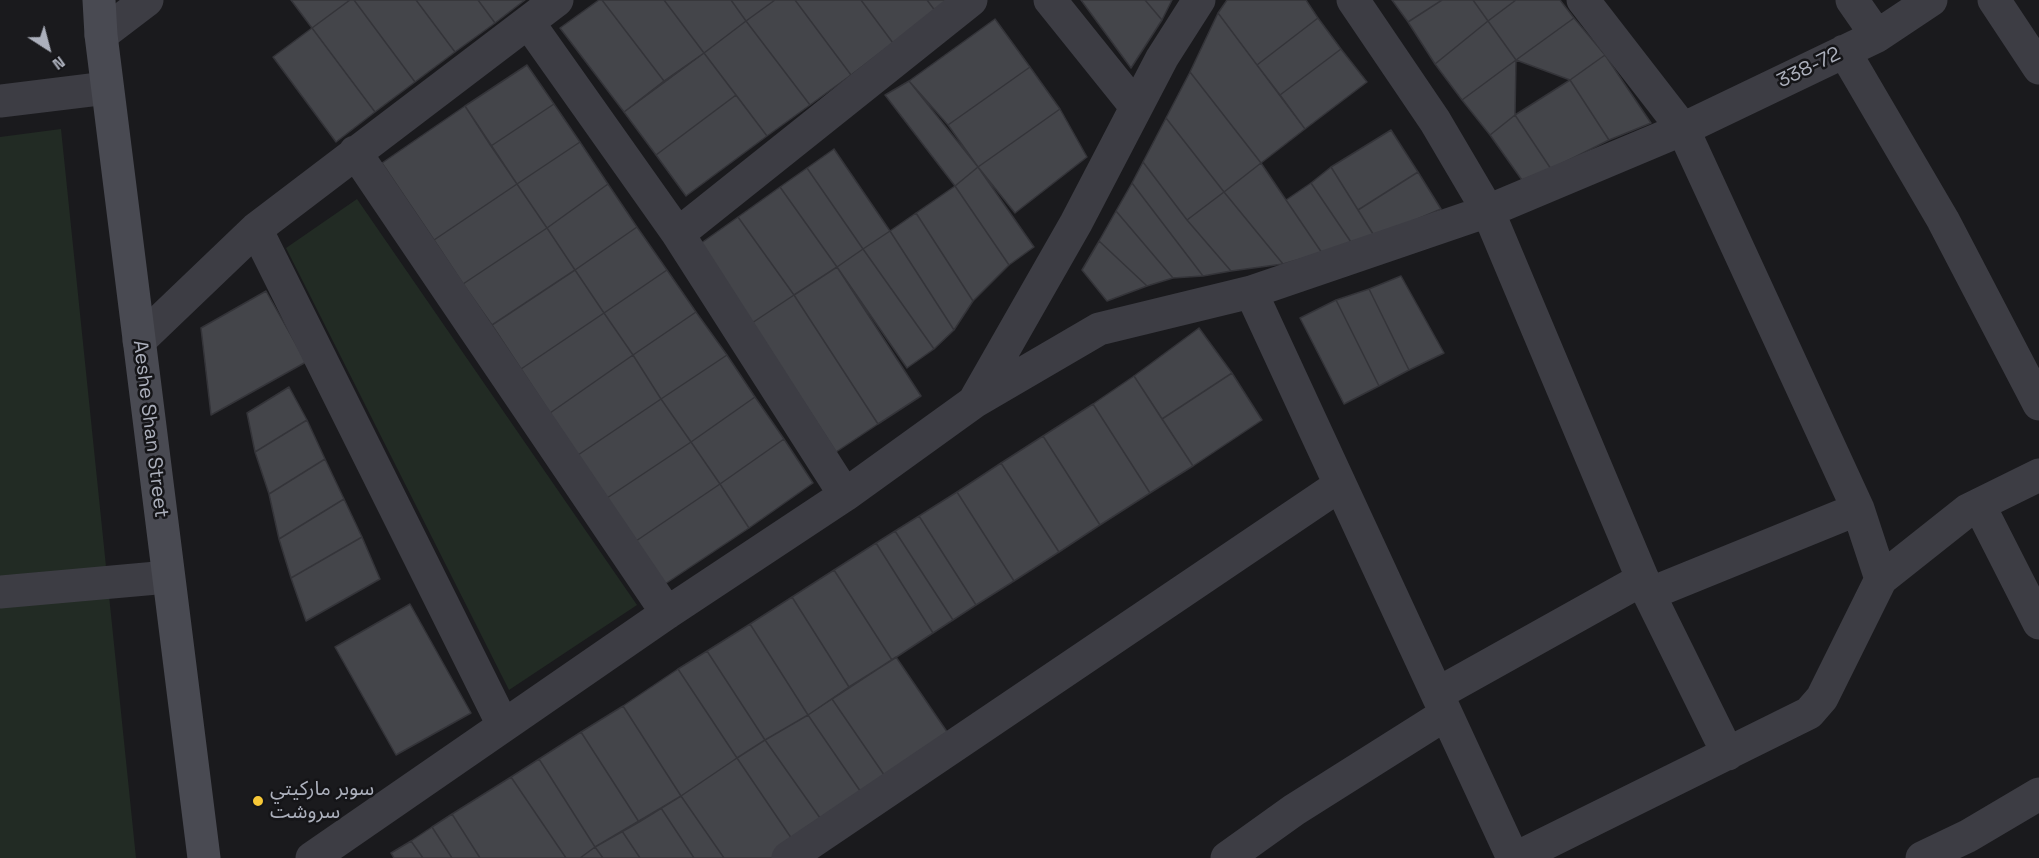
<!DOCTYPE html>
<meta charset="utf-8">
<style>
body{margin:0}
#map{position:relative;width:2039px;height:858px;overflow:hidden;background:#1a1a1d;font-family:"Space Grotesk",sans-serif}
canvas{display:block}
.north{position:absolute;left:18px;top:18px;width:60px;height:60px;-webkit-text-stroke:4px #151518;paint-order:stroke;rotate:144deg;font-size:16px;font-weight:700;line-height:24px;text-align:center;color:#acb0bc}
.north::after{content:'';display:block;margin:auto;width:21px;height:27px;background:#acb0bc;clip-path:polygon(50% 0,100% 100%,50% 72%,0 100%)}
</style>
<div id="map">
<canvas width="2039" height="858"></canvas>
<div class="north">N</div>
</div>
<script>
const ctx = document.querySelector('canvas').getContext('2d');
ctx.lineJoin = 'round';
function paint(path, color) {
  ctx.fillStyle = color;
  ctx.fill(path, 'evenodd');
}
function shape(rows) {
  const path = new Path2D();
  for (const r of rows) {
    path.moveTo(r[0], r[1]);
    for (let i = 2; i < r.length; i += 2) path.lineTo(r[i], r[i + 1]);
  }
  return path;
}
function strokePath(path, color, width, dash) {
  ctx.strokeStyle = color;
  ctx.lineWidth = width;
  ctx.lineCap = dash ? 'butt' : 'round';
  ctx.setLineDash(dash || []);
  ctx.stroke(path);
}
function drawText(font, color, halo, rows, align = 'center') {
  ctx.font = font + ' "Space Grotesk","Noto Sans Arabic",sans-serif';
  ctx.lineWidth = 5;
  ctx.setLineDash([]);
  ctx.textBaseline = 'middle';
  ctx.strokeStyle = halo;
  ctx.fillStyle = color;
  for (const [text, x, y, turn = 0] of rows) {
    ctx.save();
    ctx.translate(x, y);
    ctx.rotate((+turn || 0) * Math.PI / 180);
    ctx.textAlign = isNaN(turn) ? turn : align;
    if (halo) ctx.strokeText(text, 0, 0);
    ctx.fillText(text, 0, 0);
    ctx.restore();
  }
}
paint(shape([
 [61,129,136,858,0,858,0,137],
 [357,199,637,605,509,690,286,248]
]), '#222b24');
const building = shape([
 [291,0,350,0,312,28,291,0],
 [350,0,354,0,415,82,375,112,312,28,350,0],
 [354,0,416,0,455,52,415,82,354,0],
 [416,0,478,0,495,23,455,52,416,0],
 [478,0,525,0,495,23,478,0],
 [599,0,602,0,664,81,624,112,560,28,599,0],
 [602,0,664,0,704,53,664,81,602,0],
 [664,0,731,0,746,21,704,53,664,0],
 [731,0,775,0,746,21,731,0],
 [775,0,795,0,851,75,810,105,746,21,775,0],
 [795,0,861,0,893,43,851,75,795,0],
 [861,0,927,0,936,12,893,43,861,0],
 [927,0,953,0,936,12,927,0],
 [1081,0,1145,0,1162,20,1131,68,1081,0],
 [1145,0,1172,0,1162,20,1145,0],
 [1227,0,1306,0,1318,18,1257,65,1218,13,1227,0],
 [1392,0,1442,0,1408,22,1392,0],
 [1442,0,1473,0,1488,21,1435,64,1408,22,1442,0],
 [1473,0,1516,0,1488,21,1473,0],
 [1516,0,1560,0,1574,18,1516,60,1488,21,1516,0],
 [1218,13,1305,129,1261,163,1190,72,1218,13],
 [1318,18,1341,49,1280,95,1257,65,1318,18],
 [1574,18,1605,55,1570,80,1516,60,1574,18],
 [995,19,1030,67,948,125,909,81,995,19],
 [746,21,810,105,767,136,704,53,746,21],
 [1488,21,1516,60,1462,100,1435,64,1488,21],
 [312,28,375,112,336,142,273,57,312,28],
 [1341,49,1367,82,1305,129,1280,95,1341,49],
 [704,53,736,95,656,155,624,112,704,53],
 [1605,55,1651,123,1609,140,1570,80,1605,55],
 [1516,60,1515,115,1490,135,1462,100,1516,60],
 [527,65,554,104,491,146,465,106,527,65],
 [1030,67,1060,109,978,167,948,125,1030,67],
 [1190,72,1261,163,1224,192,1166,118,1190,72],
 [1570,80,1609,140,1551,169,1515,115,1570,80],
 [909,81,978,167,955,186,885,95,909,81],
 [736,95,767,136,686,196,656,155,736,95],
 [554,104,580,142,517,184,491,146,554,104],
 [465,106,517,184,434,240,382,163,465,106],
 [1060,109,1087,157,1015,213,978,167,1060,109],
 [1515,115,1551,169,1522,180,1490,135,1515,115],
 [1166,118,1224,192,1187,220,1143,162,1166,118],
 [1391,130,1418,172,1358,210,1331,167,1391,130],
 [580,142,608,184,547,228,517,184,580,142],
 [834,149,890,231,863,249,807,168,834,149],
 [1143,162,1187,220,1231,271,1203,276,1132,183,1143,162],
 [1261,163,1286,200,1322,253,1283,264,1224,192,1261,163],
 [978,167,1034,247,1009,265,955,186,978,167],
 [1331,167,1375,237,1353,245,1311,183,1331,167],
 [807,168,863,249,837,267,780,187,807,168],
 [1418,172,1441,209,1375,237,1358,210,1418,172],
 [1132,183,1203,276,1173,278,1116,211,1132,183],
 [1311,183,1353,245,1322,253,1286,200,1311,183],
 [517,184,547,228,463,284,434,240,517,184],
 [608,184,637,227,575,270,547,228,608,184],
 [955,186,1009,265,973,301,916,213,955,186],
 [780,187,837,267,794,295,738,217,780,187],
 [1224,192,1283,264,1231,271,1187,220,1224,192],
 [1116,211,1173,278,1147,286,1099,241,1116,211],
 [916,213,973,301,954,330,890,231,916,213],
 [738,217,794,295,752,323,697,246,738,217],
 [637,227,667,270,604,313,575,270,637,227],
 [547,228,575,270,492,325,463,284,547,228],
 [890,231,954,330,934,349,863,249,890,231],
 [1099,241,1147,286,1107,301,1082,270,1099,241],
 [863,249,934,349,907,368,837,267,863,249],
 [837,267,921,396,878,424,794,295,837,267],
 [575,270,604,313,521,369,492,325,575,270],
 [667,270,696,312,633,355,604,313,667,270],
 [1401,276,1444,353,1409,370,1369,289,1401,276],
 [1369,289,1409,370,1379,386,1336,300,1369,289],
 [266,291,306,362,211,415,201,328,266,291],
 [794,295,878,424,836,452,752,323,794,295],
 [1336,300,1379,386,1344,404,1300,318,1336,300],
 [696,312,727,355,661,399,633,355,696,312],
 [604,313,633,355,550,413,521,369,604,313],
 [1199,328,1232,373,1162,419,1134,376,1199,328],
 [633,355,661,399,578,455,550,413,633,355],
 [727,355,755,397,691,442,661,399,727,355],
 [1232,373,1262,420,1193,466,1162,419,1232,373],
 [1134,376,1193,466,1150,493,1093,404,1134,376],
 [289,387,307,420,255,452,247,413,289,387],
 [755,397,784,439,720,484,691,442,755,397],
 [661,399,691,442,607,498,578,455,661,399],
 [1093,404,1150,493,1100,525,1043,436,1093,404],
 [307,420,325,459,269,494,255,452,307,420],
 [1043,436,1100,525,1059,552,1001,463,1043,436],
 [784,439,813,483,749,528,720,484,784,439],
 [691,442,720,484,636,541,607,498,691,442],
 [325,459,344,499,279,539,269,494,325,459],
 [1001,463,1059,552,1014,581,957,492,1001,463],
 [720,484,749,528,665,584,636,541,720,484],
 [957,492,1014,581,976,605,919,516,957,492],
 [344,499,362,537,291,578,279,539,344,499],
 [919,516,976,605,953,620,895,531,919,516],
 [895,531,953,620,933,633,876,543,895,531],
 [362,537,380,579,306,621,291,578,362,537],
 [876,543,933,633,892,660,834,570,876,543],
 [834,570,892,660,849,687,792,597,834,570],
 [792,597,849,687,808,715,750,624,792,597],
 [410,604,471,713,396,755,335,647,410,604],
 [750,624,808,715,765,740,707,651,750,624],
 [707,651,765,740,737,758,678,669,707,651],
 [896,657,954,742,889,782,832,699,896,657],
 [678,669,737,758,681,796,623,706,678,669],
 [832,699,889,782,865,798,808,715,832,699],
 [623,706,681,796,639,822,581,732,623,706],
 [808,715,865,798,825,825,765,740,808,715],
 [581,732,639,822,595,847,539,759,581,732],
 [765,740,825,825,796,845,737,758,765,740],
 [737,758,796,845,776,858,724,858,681,796,737,758],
 [539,759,595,847,580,858,566,858,511,777,539,759],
 [511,777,566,858,480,858,452,814,511,777],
 [681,796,724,858,694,858,661,808,681,796],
 [661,808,694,858,640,858,622,831,661,808],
 [452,814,480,858,452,858,432,827,452,814],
 [432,827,452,858,423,858,411,841,432,827],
 [622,831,640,858,603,858,595,847,622,831],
 [411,841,423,858,394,858,391,853,411,841],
 [595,847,603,858,580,858,595,847]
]);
paint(building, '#44454a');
strokePath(building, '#343439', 1.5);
strokePath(shape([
 [1050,0,1136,107],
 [1353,0,1435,121,1488,211,1649,594,1728,754],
 [1583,0,1683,129,1858,509,1881,579],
 [1852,0,1877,36],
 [1994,0,2039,68],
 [528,22,678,234,845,495],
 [101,35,147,0],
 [1844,51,1943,220,2039,404],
 [0,101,107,88],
 [355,152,667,613],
 [256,229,503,725],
 [678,234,971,0],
 [1251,292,1513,858],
 [139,341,256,229,557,0],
 [975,400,1076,223,1162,58,1199,0],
 [1979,505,2039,623],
 [0,592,168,577],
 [1649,594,1858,509],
 [1437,694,1643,579],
 [312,858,667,613,845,495,974,402,1099,329,1251,292,1488,211,1683,129,1877,36,1931,0],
 [788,858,1340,485],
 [1227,858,1294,810,1446,714],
 [1516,858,1809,713,1822,698,1881,579,1968,510,2039,475],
 [1922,858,1968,836,2039,794]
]), '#3d3d44', 33);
strokePath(shape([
 [99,0,101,35,204,858]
]), '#494a52', 33);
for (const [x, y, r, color] of [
 [258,801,6,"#f7c837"]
]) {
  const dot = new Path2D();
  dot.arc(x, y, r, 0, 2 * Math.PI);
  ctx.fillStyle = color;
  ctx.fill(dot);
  strokePath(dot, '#151518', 2);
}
drawText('20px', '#acb0bc', '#151518', [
 ["338-72",1809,68,-26],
 ["Aeshe Shan Street",150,429,83]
]);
drawText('20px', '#acb0bc', '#151518', [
 ["سوبر ماركيتي",270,790],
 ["سروشت",270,813]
], 'left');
</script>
